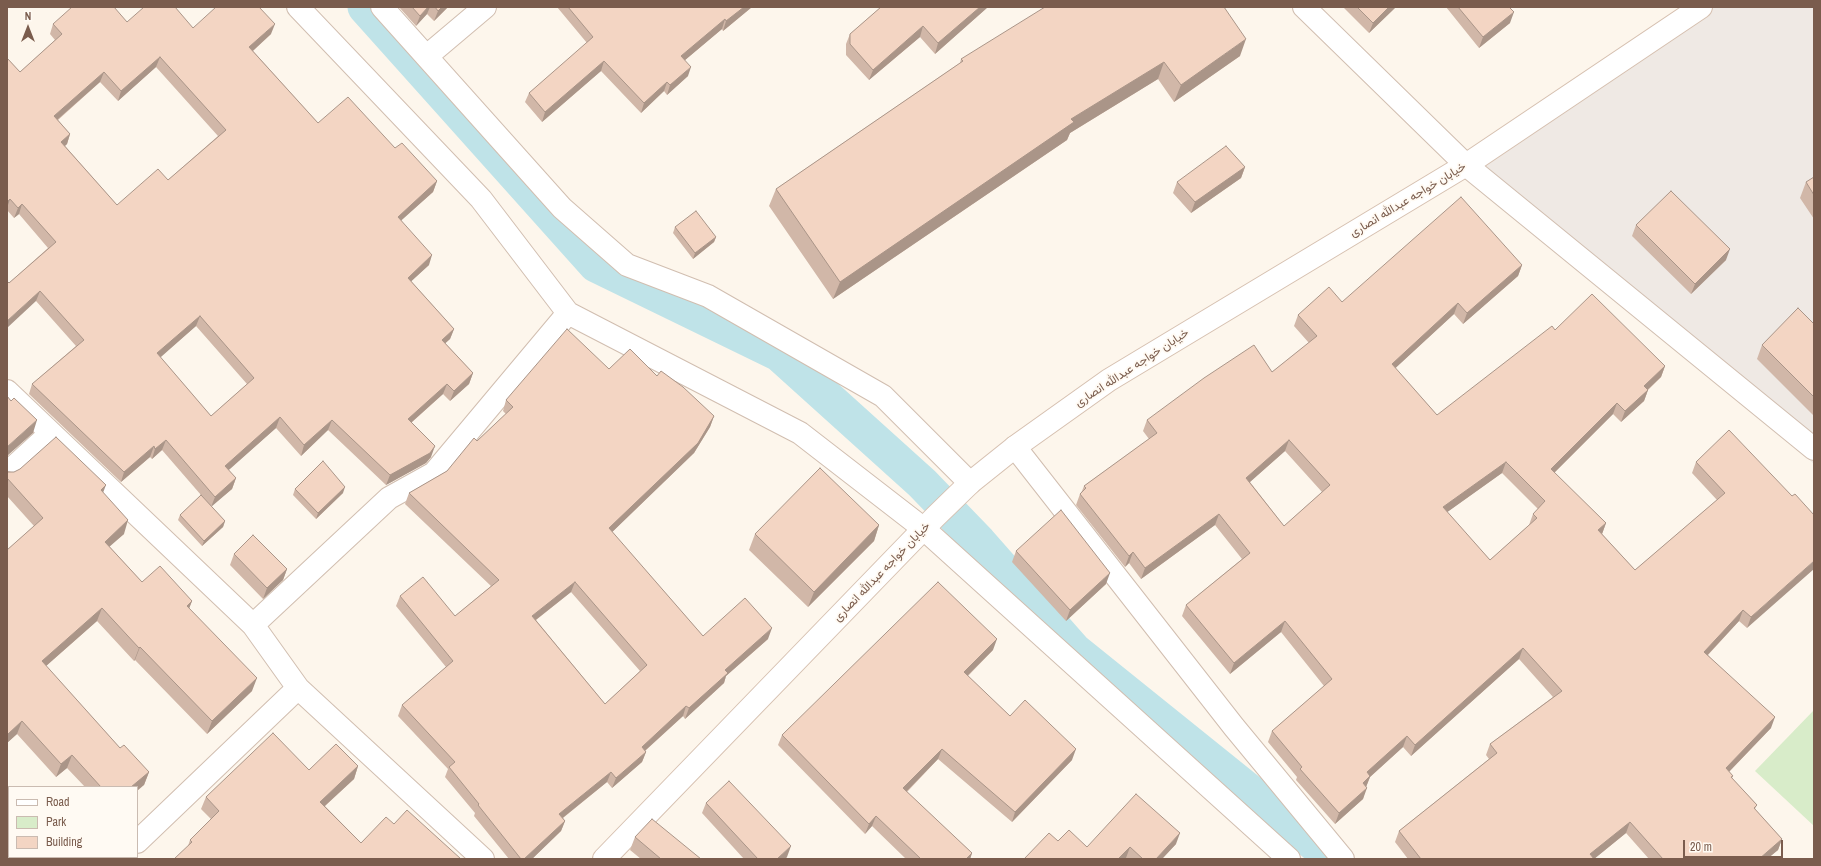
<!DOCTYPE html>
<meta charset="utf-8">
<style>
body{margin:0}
#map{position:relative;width:1821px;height:866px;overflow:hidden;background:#fdf6ec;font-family:"Archivo Narrow",sans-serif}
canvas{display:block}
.frame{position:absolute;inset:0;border:8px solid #7a5c4d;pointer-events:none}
.legend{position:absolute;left:8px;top:786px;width:130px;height:72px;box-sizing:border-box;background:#fffaf3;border:1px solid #cabbb1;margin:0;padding:5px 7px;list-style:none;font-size:12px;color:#7a5c4d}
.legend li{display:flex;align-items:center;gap:8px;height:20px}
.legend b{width:20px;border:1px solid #cabbb1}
.north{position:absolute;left:8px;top:8px;width:40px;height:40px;-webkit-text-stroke:3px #fffaf3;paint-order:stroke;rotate:0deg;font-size:11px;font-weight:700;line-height:16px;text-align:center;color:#7a5c4d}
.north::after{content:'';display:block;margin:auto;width:14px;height:18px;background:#7a5c4d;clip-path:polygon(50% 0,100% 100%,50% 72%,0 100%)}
.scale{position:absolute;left:1683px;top:840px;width:100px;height:18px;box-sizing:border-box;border:2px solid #7a5c4d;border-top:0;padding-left:5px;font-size:12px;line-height:14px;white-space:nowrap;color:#7a5c4d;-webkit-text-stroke:3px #fffaf3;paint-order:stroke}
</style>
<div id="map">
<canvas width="1821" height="866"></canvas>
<div class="frame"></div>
<ul class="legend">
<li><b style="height:5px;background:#fff"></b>Road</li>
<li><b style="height:11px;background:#d8ecc9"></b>Park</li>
<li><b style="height:11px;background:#f3d5c3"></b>Building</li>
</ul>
<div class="north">N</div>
<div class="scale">20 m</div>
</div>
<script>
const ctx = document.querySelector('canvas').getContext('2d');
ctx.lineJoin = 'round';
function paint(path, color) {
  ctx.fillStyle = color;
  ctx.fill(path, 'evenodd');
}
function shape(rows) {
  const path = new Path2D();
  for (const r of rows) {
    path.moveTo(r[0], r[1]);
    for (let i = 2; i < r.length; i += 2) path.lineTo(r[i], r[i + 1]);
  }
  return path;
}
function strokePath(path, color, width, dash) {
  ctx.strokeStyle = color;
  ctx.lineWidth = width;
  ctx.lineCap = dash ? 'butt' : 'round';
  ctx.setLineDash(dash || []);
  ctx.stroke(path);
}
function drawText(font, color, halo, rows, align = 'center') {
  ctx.font = font + ' "Archivo Narrow",Vazirmatn,sans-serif';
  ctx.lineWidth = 3.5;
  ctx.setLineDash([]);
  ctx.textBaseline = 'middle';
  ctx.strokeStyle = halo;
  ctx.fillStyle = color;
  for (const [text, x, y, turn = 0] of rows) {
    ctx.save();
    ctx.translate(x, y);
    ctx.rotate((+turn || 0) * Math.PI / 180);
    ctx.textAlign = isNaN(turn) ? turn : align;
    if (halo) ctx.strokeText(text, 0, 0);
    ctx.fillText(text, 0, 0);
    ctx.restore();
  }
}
paint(shape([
 [1690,7,1814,7,1814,464,1466,165]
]), '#efe9e4');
paint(shape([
 [1814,710,1814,826,1755,771]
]), '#d8ecc9');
strokePath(shape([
 [365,7,596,265,779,354,922,483,979,542,1075,651,1321,849,1328,859]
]), '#bfe3e8', 35);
const street = shape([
 [298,7,481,199,568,313,800,433,924,529,1289,859],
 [382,7,562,208,627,265,708,296,883,396,970,483],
 [1304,7,1466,165,1814,449],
 [427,56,485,7],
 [7,391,253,625,298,688,483,859],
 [1015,447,1234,727,1343,859],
 [7,473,51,433],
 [253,625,389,498,434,473,568,313],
 [137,842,298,688],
 [119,859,121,857]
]);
const secondary = shape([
 [604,859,935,517,970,483,1015,447,1109,380,1466,165,1701,7]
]);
strokePath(street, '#d1beb0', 24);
strokePath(secondary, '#d6c0b0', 24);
strokePath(street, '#fff', 22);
strokePath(secondary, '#fff', 22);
paint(shape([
 [399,7,448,7,434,21,427,14,416,26],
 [557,7,752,7,723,31,722,29,685,60,688,76,667,95,664,91,641,113,601,71,542,122,525,102,529,93,587,43],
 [881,7,988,7,935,54,920,37,869,80,846,55,846,44,850,34],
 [1343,7,1396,7,1369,33],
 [1446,7,1509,7,1510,23,1479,48],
 [127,22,271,34,253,51,318,123,395,148,437,181,433,192,401,220,429,265,411,281,454,329,450,339,445,343,473,373,469,384,450,401,443,394,411,423,431,457,426,463,386,485,328,430,301,456,276,428,228,470,236,478,232,489,211,506,225,521,223,527,202,546,178,520,180,515,201,495,162,450,152,459,150,457,121,482,29,394,32,384,76,346,36,301,9,283,48,248,19,214,14,218,7,210,7,58,20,72,55,40,50,34,53,24],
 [156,67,218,136,168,180,117,205,65,146,67,144,70,134,58,120,100,82,118,101],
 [196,326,247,384,211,416,160,357],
 [1240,56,1174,102,1158,79,1070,133,1067,140,833,299,769,206,776,189,960,63,961,59],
 [1245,167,1241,178,1191,213,1173,193,1177,182],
 [1814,177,1814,219,1800,198,1806,182],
 [1636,225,1726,260,1691,294,1632,236],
 [675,227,716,237,714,242,693,259,673,233],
 [1522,265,1518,276,1463,324,1454,314,1395,368,1437,415,1555,330,1665,366,1661,377,1648,390,1644,401,1621,422,1613,414,1554,473,1606,523,1602,534,1635,570,1717,500,1692,473,1696,462,1792,496,1814,515,1747,628,1739,621,1708,655,1771,728,1729,772,1733,776,1732,778,1757,805,1755,809,1782,839,1778,850,1767,859,1649,859,1626,833,1594,859,1408,859,1395,842,1399,831,1489,759,1486,755,1490,744,1553,697,1519,659,1411,756,1403,747,1370,777,1366,787,1363,799,1335,824,1296,780,1297,777,1268,742,1272,731,1324,686,1281,632,1230,674,1182,616,1186,605,1242,559,1215,525,1141,579,1129,563,1125,567,1076,505,1080,494,1082,491,1084,486,1149,439,1143,431,1147,420,1272,372,1309,343,1294,326,1298,315,1342,302],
 [1285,451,1322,492,1284,526,1250,482],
 [1502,473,1538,509,1533,514,1529,525,1490,560,1447,512],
 [1814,324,1814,416,1757,359,1762,345],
 [609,369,657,376,714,416,710,427,694,453,612,532,703,636,768,639,726,676,724,683,685,719,683,716,645,751,646,752,642,762,612,788,607,782,563,818,565,821,561,831,532,859,509,859,474,816,475,813,445,777,448,769,398,716,402,705,446,667,396,606,400,596,455,616,491,586,405,504,409,493,447,471,477,441,506,414,503,411,506,400],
 [571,592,640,671,605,704,536,620],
 [7,471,103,493,124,534,109,546,142,582,192,601,189,608,252,691,207,734,135,660,134,661,97,621,46,666,120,748,149,772,144,785,137,787,85,787,67,768,56,777,17,734,7,743,7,550,34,526,7,496],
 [295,489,343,493,316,519,293,495],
 [879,525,874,541,808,607,749,550,755,534],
 [1016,551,1106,584,1066,621,1012,562],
 [234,554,287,569,283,580,263,599,230,565],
 [993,650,968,676,1010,716,1072,760,1012,822,938,759,907,792,972,853,970,859,906,859,872,826,865,834,778,745,782,735],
 [358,766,354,779,325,806,361,843,394,824,461,859,188,846,190,840,211,819,201,809,206,797,309,770],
 [706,803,787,857,785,859,744,859,702,813],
 [635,837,701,859,641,859,630,850],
 [1176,844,1162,859,1128,859,1126,858,1125,859,1024,859,1087,847]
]), '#d1b7a8');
paint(shape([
 [428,7,430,7,427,14,416,26,420,16],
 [442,7,448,7,434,21,438,11],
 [744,7,752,7,723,31,726,21],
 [980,7,988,7,935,54,938,43],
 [1389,7,1396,7,1369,33,1373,23],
 [1514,12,1510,23,1479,48,1483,37],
 [725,19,722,29,678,66,681,56],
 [275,24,271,34,246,57,249,47],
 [923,26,920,37,869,80,873,70],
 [1246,39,1240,56,1174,102,1181,85],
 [160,57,156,67,118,101,121,91],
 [604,61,601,71,542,122,545,112],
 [1164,62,1158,79,1070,133,1067,140,833,299,840,282,1071,119],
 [691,67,688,76,667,95,670,85],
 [104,72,100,82,50,126,54,116],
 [667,82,664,91,641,113,644,103],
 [70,134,67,144,58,152,61,142],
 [1245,167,1241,178,1191,213,1195,202],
 [437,181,433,192,394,227,398,217],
 [10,199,7,208,7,202],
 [22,204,19,214,14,218,18,208],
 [716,237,714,242,693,259,695,253],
 [1730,249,1726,260,1691,294,1695,284],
 [432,255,429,265,404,288,408,278],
 [1522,265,1518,276,1463,324,1467,313],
 [40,291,36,301,7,328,7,321],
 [1458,303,1454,314,1388,375,1392,364],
 [200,316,196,326,153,364,157,353],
 [454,329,450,339,438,350,442,340],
 [1665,366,1661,377,1646,391,1648,390,1644,401,1621,422,1625,411,1644,386],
 [473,373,469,384,450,401,454,391],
 [447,384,443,394,404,429,408,419],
 [1617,403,1613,414,1547,480,1551,469],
 [714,416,710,427,694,453,605,539,609,528],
 [280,417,276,428,221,477,225,466],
 [37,420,33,433,7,456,7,447],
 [332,420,328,430,301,456,304,445],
 [166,440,162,450,152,459,155,449],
 [1289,440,1285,451,1242,489,1246,478],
 [154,446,150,457,121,482,124,472],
 [435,446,431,457,426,463,386,485,390,475],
 [1506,462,1502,473,1439,518,1443,507],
 [236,478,232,489,211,507,215,497],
 [106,485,101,498,101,490],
 [345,487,343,493,316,519,318,513],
 [1219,514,1215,525,1141,579,1145,568],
 [128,520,124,534,100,555,105,542],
 [225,521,223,527,202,546,204,541],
 [1606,523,1602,534,1598,530],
 [879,525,874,541,808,607,814,592],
 [1133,552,1129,563,1125,567,1129,556],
 [1814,561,1814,569,1747,628,1751,617],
 [287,569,283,580,263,599,267,588],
 [1110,573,1106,584,1066,621,1070,610],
 [575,582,571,592,528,626,532,616],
 [192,601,187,614,187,606],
 [102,608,97,621,37,674,42,661],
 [1743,610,1739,621,1700,663,1704,652],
 [1285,621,1281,632,1230,674,1234,663],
 [772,628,768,639,726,676,724,683,685,719,689,708,725,670],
 [997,639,993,650,960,683,964,672],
 [140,647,135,660,134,661,139,648],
 [1523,648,1519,659,1411,756,1415,745],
 [257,678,252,691,207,734,212,721],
 [686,706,683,716,638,757,642,747],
 [1775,717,1771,728,1722,779,1726,768],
 [22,721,17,734,7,743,7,735,8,734],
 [1407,736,1403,747,1370,777,1366,787,1359,794,1367,772],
 [942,749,938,759,899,799,903,788],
 [1076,749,1072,760,1012,822,1015,812],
 [646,752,642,762,612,788,616,778],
 [72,755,67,768,56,777,61,764],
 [358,766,354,779,316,814,320,802],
 [149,772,144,785,137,791,137,787,131,787],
 [611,772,607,782,555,824,559,814],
 [1367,788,1363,799,1335,824,1339,813],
 [876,816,872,826,865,834,869,824],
 [565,821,561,831,532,859,524,859],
 [1630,822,1626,833,1594,859,1590,854],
 [1180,833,1176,844,1162,859,1156,859],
 [1782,839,1778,850,1767,859,1759,859],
 [791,846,787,857,785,859,777,859],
 [1130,847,1126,858,1125,859,1118,859],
 [972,853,970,859,966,859]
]), '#aa9588');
const building = shape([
 [72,7,114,7,127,22,144,7,175,7,193,28,216,7,259,7,275,24,249,47,318,123,348,97,395,148,402,143,437,181,398,217,432,255,408,278,454,329,442,340,473,373,454,391,447,384,408,419,435,446,430,453,390,475,332,420,304,445,280,417,225,466,236,478,215,497,166,440,155,449,154,446,124,472,32,384,84,340,40,291,7,321,7,281,9,283,56,242,22,204,18,208,10,199,7,202,7,58,20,72,62,34,53,24,72,7],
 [160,57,226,130,168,180,158,169,117,205,61,142,70,134,54,116,104,72,121,91,160,57],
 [200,316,254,378,211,416,157,353,200,316],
 [412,7,428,7,420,16,412,7],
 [435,7,442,7,438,11,435,7],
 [568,7,744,7,726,21,725,19,681,56,691,67,670,85,667,82,644,103,604,61,545,112,529,93,593,37,568,7],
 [881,7,980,7,938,43,923,26,873,70,850,44,850,34,881,7],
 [1045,7,1224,7,1246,39,1181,85,1164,62,1071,119,1074,122,840,282,776,189,963,61,961,59,1045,7],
 [1357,7,1389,7,1373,23,1357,7],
 [1458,7,1509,7,1514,12,1483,37,1458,7],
 [1226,146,1245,167,1195,202,1177,182,1226,146],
 [1814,177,1814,195,1806,182,1814,177],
 [1671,191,1730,249,1695,284,1636,225,1671,191],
 [1461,197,1522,265,1467,313,1458,303,1392,364,1437,415,1552,326,1555,330,1592,294,1665,366,1644,386,1648,390,1625,411,1617,403,1551,469,1606,523,1598,530,1635,570,1725,493,1696,462,1729,430,1792,496,1795,494,1814,515,1814,561,1751,617,1743,610,1704,652,1775,717,1726,768,1733,776,1731,777,1757,805,1754,808,1782,839,1759,859,1663,859,1630,822,1590,854,1594,859,1421,859,1399,831,1497,753,1490,744,1562,691,1523,648,1415,745,1407,736,1367,772,1370,776,1363,783,1367,788,1339,813,1300,769,1302,767,1272,731,1332,679,1285,621,1234,663,1186,605,1250,553,1219,514,1145,568,1133,552,1129,556,1080,494,1086,488,1084,486,1157,433,1147,420,1204,378,1254,345,1272,372,1317,336,1298,315,1329,287,1342,302,1461,197],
 [1289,440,1330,485,1284,526,1246,478,1289,440],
 [1506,462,1545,501,1533,514,1537,518,1490,560,1443,507,1506,462],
 [696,211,716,237,695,253,675,227,696,211],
 [1798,308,1814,324,1814,397,1762,345,1798,308],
 [567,329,609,369,630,349,657,376,661,371,683,387,714,416,698,443,609,528,703,636,745,598,772,628,725,670,728,673,689,708,686,706,642,747,646,752,616,778,611,772,559,814,565,821,524,859,521,859,478,805,479,804,449,767,455,762,402,705,453,661,400,596,423,577,455,616,499,580,409,493,447,471,474,438,477,441,513,407,506,400,567,329],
 [575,582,647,665,605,704,532,616,575,582],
 [7,396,11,401,14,398,37,420,7,447,7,396],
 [56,437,106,485,101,490,128,520,105,542,142,582,160,566,192,601,187,606,257,678,212,721,140,647,139,648,102,608,42,661,120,748,124,745,149,772,131,787,101,787,72,755,61,764,22,721,8,734,7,733,7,550,43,518,7,478,7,471,8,472,14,472,20,469,56,437],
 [323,461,345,487,318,513,295,489,323,461],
 [820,468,879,525,814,592,755,534,820,468],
 [201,495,225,521,204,541,180,515,201,495],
 [1061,510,1110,573,1070,610,1016,551,1061,510],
 [253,535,287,569,267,588,234,554,253,535],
 [938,582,997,639,964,672,1010,716,1025,700,1076,749,1015,812,942,749,903,788,972,853,966,859,921,859,876,816,869,824,782,735,938,582],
 [273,733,309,770,336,744,358,766,320,802,361,843,386,817,394,824,407,810,461,859,174,859,192,842,190,840,219,811,206,797,273,733],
 [729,781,791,846,777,859,758,859,706,803,729,781],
 [1136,794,1180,833,1156,859,1143,859,1130,847,1118,859,1024,859,1049,833,1058,841,1069,830,1087,847,1136,794],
 [652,819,701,859,661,859,635,837,652,819],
 [7,848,9,851,9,857,15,857,17,859,7,859,7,848]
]);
paint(building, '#f3d5c3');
strokePath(building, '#aa9588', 1);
drawText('12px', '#7a5c4d', '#fffaf3', [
 ["خیابان خواجه عبدالله انصاری",1408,200,-31],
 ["خیابان خواجه عبدالله انصاری",1132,368,-33],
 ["خیابان خواجه عبدالله انصاری",882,572,-46]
]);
</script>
